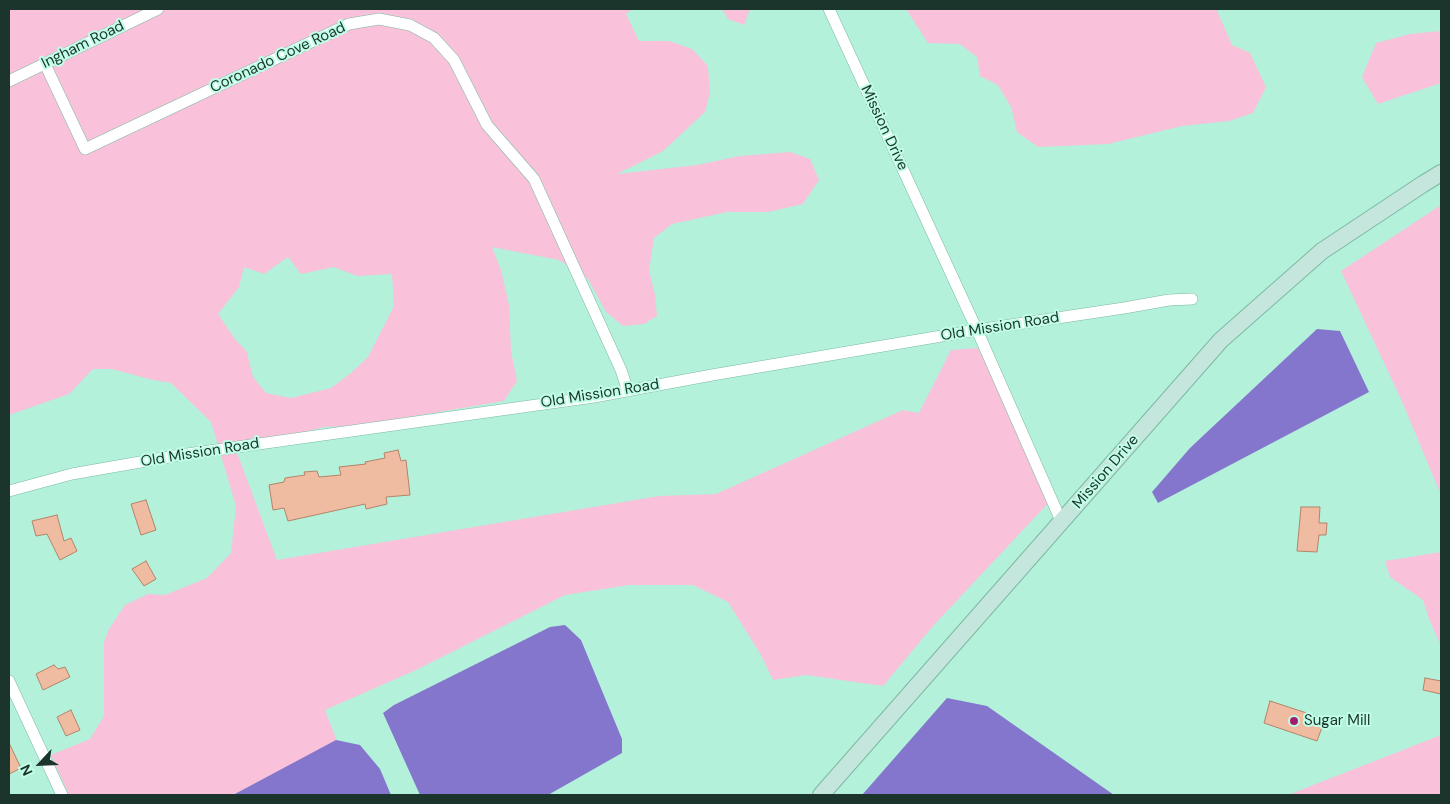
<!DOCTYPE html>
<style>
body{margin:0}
#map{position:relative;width:1450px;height:804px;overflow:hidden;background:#b3f1da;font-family:"DM Sans",sans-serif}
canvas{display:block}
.frame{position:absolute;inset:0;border:10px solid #1b342c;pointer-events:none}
.north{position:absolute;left:15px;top:739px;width:50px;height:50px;-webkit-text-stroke:4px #c0fee7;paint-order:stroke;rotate:245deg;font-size:14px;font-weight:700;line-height:20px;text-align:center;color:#1b342c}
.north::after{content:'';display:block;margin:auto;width:18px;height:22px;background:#1b342c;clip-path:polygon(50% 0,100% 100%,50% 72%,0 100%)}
</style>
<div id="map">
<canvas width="1450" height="804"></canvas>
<div class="frame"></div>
<div class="north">N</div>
</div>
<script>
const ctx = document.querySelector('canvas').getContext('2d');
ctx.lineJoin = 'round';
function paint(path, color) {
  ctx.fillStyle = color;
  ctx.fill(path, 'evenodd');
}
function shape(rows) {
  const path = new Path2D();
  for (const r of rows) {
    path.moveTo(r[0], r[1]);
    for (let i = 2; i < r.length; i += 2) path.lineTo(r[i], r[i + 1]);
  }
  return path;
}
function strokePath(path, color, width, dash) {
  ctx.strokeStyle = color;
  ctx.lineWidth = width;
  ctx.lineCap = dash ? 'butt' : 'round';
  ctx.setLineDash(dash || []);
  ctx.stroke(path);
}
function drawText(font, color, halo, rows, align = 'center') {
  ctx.font = font + ' "DM Sans",sans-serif';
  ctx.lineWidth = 4;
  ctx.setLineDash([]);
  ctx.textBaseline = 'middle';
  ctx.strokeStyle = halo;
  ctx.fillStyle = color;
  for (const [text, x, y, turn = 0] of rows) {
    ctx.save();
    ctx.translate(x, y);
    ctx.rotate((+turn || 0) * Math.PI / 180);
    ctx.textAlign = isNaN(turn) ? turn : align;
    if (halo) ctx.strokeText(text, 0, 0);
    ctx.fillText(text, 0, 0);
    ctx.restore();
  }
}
paint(shape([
 [9,9,633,9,626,14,639,41,669,41,692,49,708,66,710,93,705,112,663,151,617,174,697,165,740,156,790,152,810,159,819,180,803,204,768,212,727,212,672,224,654,238,649,270,655,295,657,316,644,324,623,326,606,312,588,279,559,260,492,247,501,270,509,305,511,351,517,381,504,401,356,426,324,427,236,450,277,560,659,496,716,494,903,410,919,413,951,350,978,348,1053,498,933,626,883,686,806,675,773,680,761,655,728,602,693,585,629,585,565,595,416,670,325,710,337,741,233,795,69,795,51,755,90,739,104,716,104,642,109,629,125,605,148,594,165,595,207,578,231,553,236,506,211,422,171,383,153,380,112,369,93,369,69,394,9,415],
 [288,257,301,274,334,267,357,276,392,274,394,306,368,357,351,373,331,388,291,398,266,393,253,377,247,352,235,339,218,314,239,287,244,267,264,274],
 [722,9,750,9,744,25,728,19],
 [906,9,1218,9,1218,13,1232,45,1250,53,1266,87,1253,113,1229,121,1182,126,1108,144,1038,147,1017,132,1011,107,998,85,980,76,977,57,960,44,928,43],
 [1441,31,1441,83,1378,104,1362,77,1376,43,1410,34],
 [1441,205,1441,495,1401,399,1341,271],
 [1441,552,1441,646,1429,619,1423,600,1390,577,1385,561],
 [1441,730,1441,795,1288,795,1441,735]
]), '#f9c1da');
paint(shape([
 [1317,329,1340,331,1369,392,1158,503,1152,492,1190,448],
 [565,625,581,640,622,739,622,753,548,795,420,795,383,713,394,705,550,627],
 [947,698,987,706,1114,795,862,795],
 [336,740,360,745,380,769,391,795,233,795]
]), '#8576cd');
const building = shape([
 [398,450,401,461,406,460,410,495,386,497,387,504,366,509,365,504,288,521,284,508,273,510,269,485,284,482,285,478,305,475,304,472,317,471,319,477,341,475,339,467,366,464,365,462,385,458,384,453,398,450],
 [146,500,156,530,141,535,131,504,146,500],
 [1301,507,1320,507,1319,523,1327,523,1326,535,1319,535,1317,552,1297,551,1301,507],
 [57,515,64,541,71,538,77,551,60,560,47,534,36,536,32,521,57,515],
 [146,561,156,579,144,586,132,569,146,561],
 [54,665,58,669,65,667,70,677,43,690,36,674,54,665],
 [1425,678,1441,681,1441,694,1423,690,1425,678],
 [1270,701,1325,719,1317,741,1264,723,1270,701],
 [71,710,80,730,66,736,57,717,71,710],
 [9,743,21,768,9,774,9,743]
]);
paint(building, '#efbca1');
strokePath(building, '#b38369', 1);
const street = shape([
 [829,9,977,330,1062,523],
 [45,64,85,149,349,24,379,19,410,25,434,38,454,60,487,125,534,179,621,370,628,391],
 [9,81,158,9],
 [9,491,72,474,180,455,594,397,712,375,977,330,1124,308,1169,300,1192,299],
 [9,681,62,795]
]);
const secondary = shape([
 [821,795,1221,340,1322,251,1423,184,1441,173]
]);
strokePath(street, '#7db9a4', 12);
strokePath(secondary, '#7db9a4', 18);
strokePath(street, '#fff', 11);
strokePath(secondary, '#c5e6dc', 16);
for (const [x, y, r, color] of [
 [1294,721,5,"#a11d6c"]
]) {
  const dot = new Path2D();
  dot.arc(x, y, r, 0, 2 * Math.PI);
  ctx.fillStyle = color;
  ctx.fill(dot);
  strokePath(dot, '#c0fee7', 2);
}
drawText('15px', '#1b342c', '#c0fee7', [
 ["Ingham Road",83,45,-26],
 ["Coronado Cove Road",278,58,-25],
 ["Mission Drive",884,128,65],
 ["Old Mission Road",1000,327,-9],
 ["Old Mission Road",600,394,-9],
 ["Old Mission Road",200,453,-9],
 ["Mission Drive",1106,472,-49]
]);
drawText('15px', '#1b342c', '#c0fee7', [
 ["Sugar Mill",1304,721]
], 'left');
</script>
